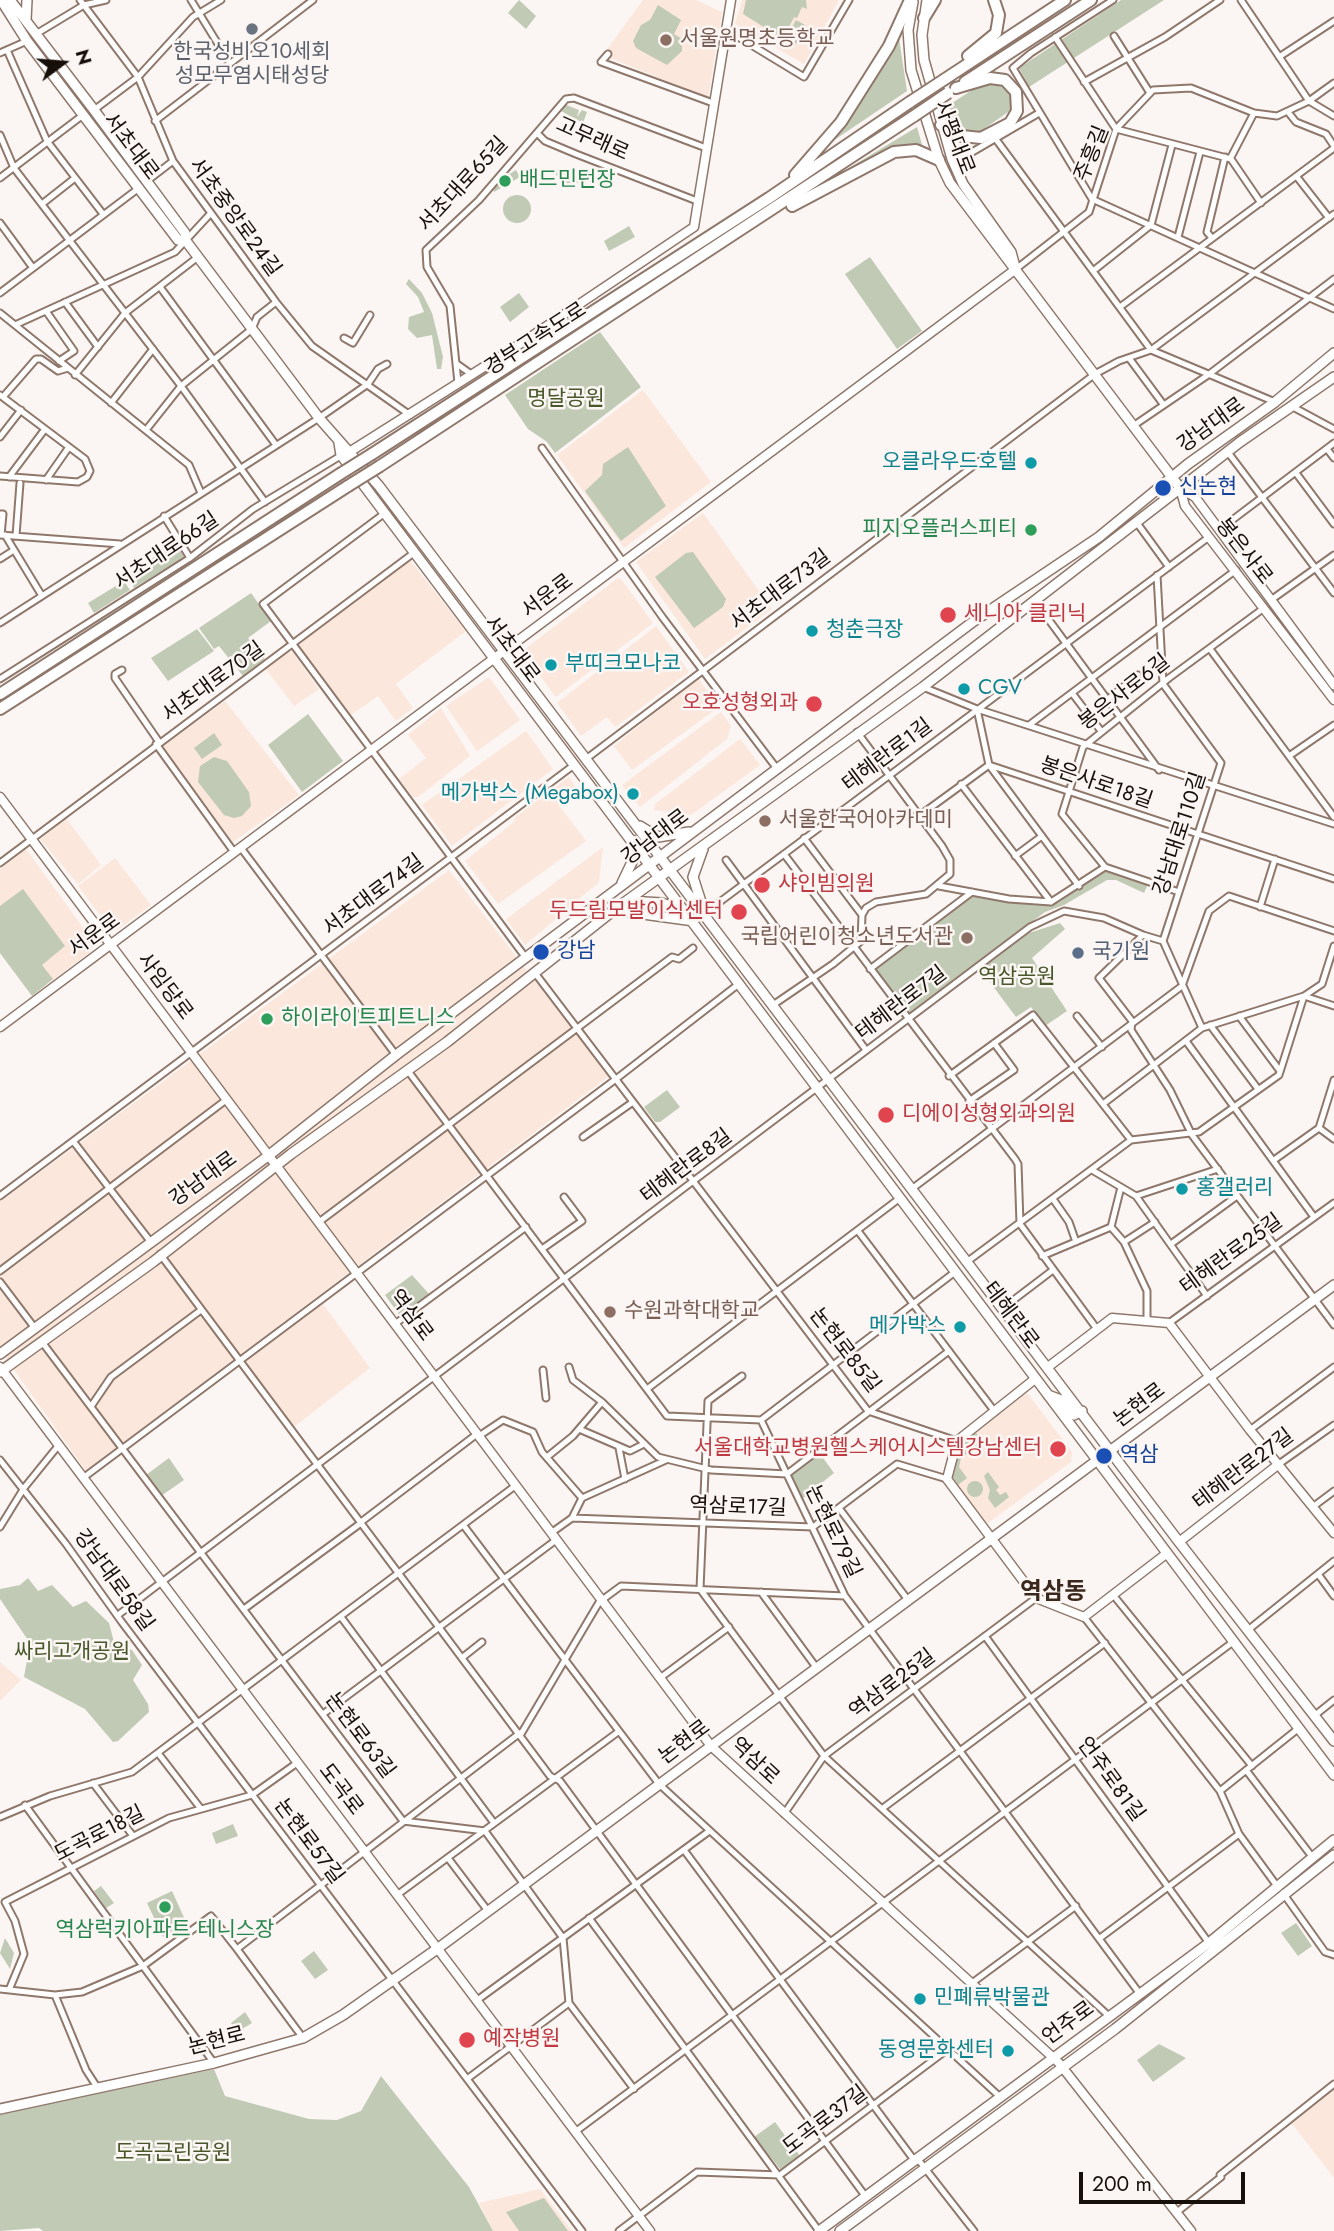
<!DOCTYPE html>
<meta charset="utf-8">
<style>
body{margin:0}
#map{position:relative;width:1334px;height:2231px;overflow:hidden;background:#fbf6f3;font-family:Jost,sans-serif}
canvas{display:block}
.north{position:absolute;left:28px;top:28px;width:70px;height:70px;-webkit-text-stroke:5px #fbf6f3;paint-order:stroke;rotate:74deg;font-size:19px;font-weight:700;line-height:28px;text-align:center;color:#170f0a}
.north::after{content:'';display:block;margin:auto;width:24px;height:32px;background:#170f0a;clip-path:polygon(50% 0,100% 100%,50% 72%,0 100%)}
.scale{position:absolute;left:1079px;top:2172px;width:166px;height:32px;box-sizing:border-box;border:4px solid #170f0a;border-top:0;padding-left:9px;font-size:21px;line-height:24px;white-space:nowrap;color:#170f0a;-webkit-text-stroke:5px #fbf6f3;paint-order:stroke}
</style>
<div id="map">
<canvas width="1334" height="2231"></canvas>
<div class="north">N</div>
<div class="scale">200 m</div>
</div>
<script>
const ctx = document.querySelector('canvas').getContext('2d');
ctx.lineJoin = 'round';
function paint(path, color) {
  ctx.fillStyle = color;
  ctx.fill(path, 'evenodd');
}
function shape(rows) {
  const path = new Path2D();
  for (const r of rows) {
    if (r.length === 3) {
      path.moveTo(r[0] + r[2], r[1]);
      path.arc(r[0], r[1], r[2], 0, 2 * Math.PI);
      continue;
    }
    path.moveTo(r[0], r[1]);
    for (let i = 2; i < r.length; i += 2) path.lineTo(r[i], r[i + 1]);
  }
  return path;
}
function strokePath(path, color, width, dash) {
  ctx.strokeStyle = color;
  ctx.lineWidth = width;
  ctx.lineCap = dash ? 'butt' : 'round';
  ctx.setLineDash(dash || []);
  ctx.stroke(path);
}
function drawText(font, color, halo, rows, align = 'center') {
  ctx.font = font + ' Jost,"Noto Sans KR",sans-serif';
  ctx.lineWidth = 5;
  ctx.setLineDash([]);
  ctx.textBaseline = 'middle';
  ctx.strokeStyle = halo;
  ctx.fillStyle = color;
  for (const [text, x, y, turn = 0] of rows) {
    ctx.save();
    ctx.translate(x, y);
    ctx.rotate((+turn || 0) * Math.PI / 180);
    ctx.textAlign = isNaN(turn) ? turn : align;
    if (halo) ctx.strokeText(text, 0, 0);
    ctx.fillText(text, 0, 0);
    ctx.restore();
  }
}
paint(shape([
 [643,0,696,0,722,12,708,98,603,55],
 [742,0,839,0,804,64,735,24],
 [643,390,711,482,624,548,557,455],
 [703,513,772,609,705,659,636,562],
 [410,560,466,631,396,684,413,708,396,721,378,696,348,717,298,648,298,644],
 [618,578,621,579,653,623,556,697,530,663,525,649],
 [656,626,689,672,615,727,607,717,581,736,557,703],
 [287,651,293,653,319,689,294,706,265,668],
 [489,677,520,720,477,751,446,706],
 [698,678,719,707,632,770,614,746],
 [225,701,299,795,233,842,163,746],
 [441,708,470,756,418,797,413,797,399,779,426,758,408,735],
 [721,712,731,726,727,739,640,807,622,785],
 [526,731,553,769,452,846,422,805],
 [740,739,760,765,691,815,654,810,655,804],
 [569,777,577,789,558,804,586,841,498,904,465,861,515,821,514,818],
 [66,818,101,865,78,884,40,839],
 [603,847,599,882,525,945,506,919],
 [26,849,95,944,90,952,32,996,0,953,0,869],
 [115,858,151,905,117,930,110,928,78,886],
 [449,870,609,1076,86,1471,0,1350,0,1202],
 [323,1304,370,1368,294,1427,245,1362],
 [1021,1393,1028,1394,1072,1452,1071,1462,988,1523,983,1523,950,1477,958,1443],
 [0,1662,21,1680,0,1701],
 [1334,2088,1334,2178,1290,2121],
 [540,2189,572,2231,493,2231,479,2203]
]), '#fbe7dc');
paint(shape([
 [519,0,536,16,526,29,508,13],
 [746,0,806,0,807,9,802,7,797,18,794,17,783,39,743,14],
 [1121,0,1164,0,1029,87,1019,68],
 [658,5,681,20,674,34,682,39,682,51,667,65,636,48,633,41,641,25,650,20],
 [796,20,805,25,796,44,786,38],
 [899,38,907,91,821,149,891,46],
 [983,83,1002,84,1011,92,1011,110,981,131,966,132,953,121,949,105],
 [564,104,579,110,577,117,582,110,587,112,583,123,561,111],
 [917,127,923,148,902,146,824,183],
 [550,168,567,173,584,179,568,188],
 [516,170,520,177,494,192,491,185],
 [517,209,14],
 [629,226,635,237,609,251,604,241],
 [870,257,922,331,897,349,845,274],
 [409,279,422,293,432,313,443,357,441,369,437,369,432,335,417,338,408,329,409,317,424,312,418,297,406,284],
 [519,293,529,307,510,322,500,307],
 [600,332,641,387,555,453,547,442,528,429,505,395],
 [628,447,666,506,621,541,585,491,602,475,603,464],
 [176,544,184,557,134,588,126,574],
 [693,552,726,599,723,607,694,628,655,577,686,553],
 [124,581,130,590,94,613,88,603],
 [251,593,271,621,248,638,265,659,243,676,219,646,214,649,199,628],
 [197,629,214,651,168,681,151,658],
 [308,714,343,761,302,792,268,745],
 [214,733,222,745,202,759,194,748],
 [214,757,227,761,249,792,251,806,242,816,234,818,224,815,198,782,200,766],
 [1105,869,1148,884,1144,893,1116,880,1107,880,1064,905,1045,912,908,1014,875,969,974,894,1037,905,1058,903],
 [23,889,65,946,42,965,53,979,32,996,0,953,0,906],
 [1060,923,1065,929,1032,958,1067,1011,1045,1026,1031,1007,1016,1017,980,969,1029,933],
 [667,1090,680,1107,660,1122,655,1122,644,1107],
 [412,1275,429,1294,400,1316,385,1295],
 [975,1432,985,1441,961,1458,959,1467,967,1478,958,1485,951,1475,959,1443],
 [818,1451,834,1473,802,1499,788,1473],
 [169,1458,184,1480,161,1496,146,1475],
 [988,1472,999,1487,996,1490,1000,1495,1006,1492,1009,1497,995,1508,988,1498,990,1490,984,1476],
 [975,1489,8],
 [28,1578,38,1591,52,1585,73,1607,86,1601,109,1623,114,1642,132,1650,142,1665,133,1680,148,1704,149,1712,118,1741,113,1742,85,1709,24,1677,30,1643,0,1599,0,1589,20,1585],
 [233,1824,238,1836,216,1844,212,1833],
 [101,1886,114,1903,106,1908,94,1891],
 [172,1891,187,1924,163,1937,147,1903],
 [1296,1923,1312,1946,1298,1956,1281,1933],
 [5,1938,14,1953,10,1969,0,1953],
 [314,1951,328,1970,315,1979,301,1961],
 [245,2012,252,2023,237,2032,231,2023],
 [1159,2044,1186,2058,1153,2082,1137,2060],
 [214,2069,225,2096,309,2119,337,2120,361,2111,381,2076,469,2187,493,2231,43,2231,39,2228,0,2231,0,2114],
 [775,2122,800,2156,781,2170,754,2137],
 [544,2198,568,2231,519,2231,506,2212]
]), '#c1cab5');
const street = shape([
 [80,0,138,77,173,161,276,302,312,346,410,415],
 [191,0,229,62],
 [1241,0,1309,101,1334,116],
 [725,29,804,77,849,0],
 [36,34,84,5,106,0],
 [1114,36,1150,93],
 [1055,37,1116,129,1231,159,1261,203],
 [7,50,47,141,103,214],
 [0,53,27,41],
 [608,54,601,62,713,103],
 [1279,57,1334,21],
 [1084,82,1165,37,1220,0],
 [94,110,138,77,193,17,221,0],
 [1288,112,1296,122,1326,134,1334,146],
 [155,121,313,0],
 [537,133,545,141,576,154,697,201],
 [0,135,14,168,181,386,265,502],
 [995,138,1151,350,1275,402],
 [952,159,962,158,1039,113],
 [1230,159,1254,113],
 [1297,177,1329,218],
 [0,178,83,115],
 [147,181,173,161],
 [1092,199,1013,68,1031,53,1113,0],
 [1092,199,1334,309],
 [42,204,75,178],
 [0,223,33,268],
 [1178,237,1200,152],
 [1212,238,1207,232,1225,157],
 [1016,269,1089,212,1116,129,1153,90,1191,88,1254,113,1277,116,1309,101,1334,83],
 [1093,271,1151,225,1172,145],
 [160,287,276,445],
 [0,293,139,188],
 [65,302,98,347],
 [1120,307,1334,148],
 [46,311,74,351,59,361],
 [0,313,189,465,201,493],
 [15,325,175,252,211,213],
 [344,338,353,343,370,315],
 [1129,358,1163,404],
 [457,364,471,374],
 [75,375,125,313,198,257],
 [458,383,450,306,427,267,426,250,479,200,566,99,574,98,706,148],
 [0,395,85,459,90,471,87,477,78,482,0,476],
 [3,397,36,359,41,359,58,371,68,368],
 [111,403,153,349],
 [1293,407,1334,429],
 [1133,426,1208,375,1334,279],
 [146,430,181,386,252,329,257,317,276,302],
 [0,437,21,410],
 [542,448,663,618,778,770],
 [1327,449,1334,458],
 [1227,451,1334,593],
 [1296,473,1334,524],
 [9,477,45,429],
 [46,480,69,447],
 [385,513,263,604,526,958],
 [0,514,3,514,1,535],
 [164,516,190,558],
 [1137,523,1169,567],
 [1219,530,1334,443],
 [0,535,120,544],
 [5,535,42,596],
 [16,536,20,483],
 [0,559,14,550],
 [1157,575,1163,684,1221,763,1163,941,1202,1028],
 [1271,600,1334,555],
 [1035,601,1159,770],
 [0,623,319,418,368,384,378,369,387,364],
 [1210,649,1334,817],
 [122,670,115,674,115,678,159,742],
 [0,679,190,558,253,509,342,455],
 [923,687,977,709,1334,824],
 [1072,693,1101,731],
 [1108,699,1138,675],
 [977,709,989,765,1079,886],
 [1029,725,1236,570],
 [156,744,234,852],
 [1289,756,1334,725],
 [586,759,1095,374,1119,361,1151,350,1334,214],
 [961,784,1051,902],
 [919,816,989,765,1334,879],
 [804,838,862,915],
 [241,848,396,1055],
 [784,854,1015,1159,1018,1164,1020,1224,1097,1329],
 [1015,856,1042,836],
 [726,860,866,1050],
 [0,863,415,552],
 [1105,867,1062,814,1083,747,1169,678,1264,608],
 [1105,867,1179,892],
 [939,886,1009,899,1051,902,1105,867],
 [717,904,1209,537],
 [1260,907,1275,859],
 [1163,941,1143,935,1099,978,1132,1021,1131,1030,1170,1090,1192,1135,1334,1325],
 [870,969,972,892],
 [535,973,868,1411,957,1441],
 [773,1005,833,964,861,941,862,915,866,908,876,902,926,894,950,874,950,860,942,846,857,732],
 [1077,1016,1102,1047],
 [1239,1016,1280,1071],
 [1210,1025,1258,1089],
 [1186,1041,1314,1217],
 [408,1071,667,1416,761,1420],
 [949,1076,1033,1015,1131,1140],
 [969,1101,1014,1070,994,1043],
 [1103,1104,1202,1028,1304,996,1334,1006],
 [1319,1128,1334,1139],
 [583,1137,633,1102],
 [73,1141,150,1241],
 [1274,1160,1319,1128,1334,1080],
 [1092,1170,1136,1196,1207,1296],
 [913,1188,1182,986,1209,911,1229,896,1334,931],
 [0,1196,574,765],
 [1136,1196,1218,1169],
 [1053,1199,1069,1222,1076,1242],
 [319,1222,672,957,679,959,693,948],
 [1111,1227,1124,1242,1147,1291,1147,1321],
 [1111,1227,1121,1187],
 [858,1231,995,1412],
 [1124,1242,1155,1222],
 [1171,1244,1237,1196],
 [542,1249,582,1221,564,1197],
 [160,1254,550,1776,560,1781,866,2197],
 [1042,1256,1111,1227],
 [968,1261,1131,1140,1199,1132,1279,1075,1304,996,1322,984,1334,946],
 [0,1271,226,1100],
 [0,1282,34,1327],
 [1003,1308,1053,1270],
 [1169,1323,1334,1203],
 [395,1324,526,1227],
 [42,1342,403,1821,485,1831,563,1938,569,2003,634,2089],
 [569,1367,573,1380,602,1402,658,1457,711,1470,787,1474,949,1351],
 [543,1370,546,1398],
 [742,1376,708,1401,700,1589,824,1756,1110,2017],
 [647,1389,900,1198],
 [92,1405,111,1377,201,1310],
 [761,1420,845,1596,1140,1994],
 [761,1420,955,1272],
 [579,1429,630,1451,642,1445],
 [1250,1430,1334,1367],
 [479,1436,503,1420,533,1432,542,1452,582,1498],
 [619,1448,625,1479],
 [547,1457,573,1436,602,1402],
 [0,1460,66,1544,121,1621,582,2231],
 [1279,1464,1334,1425],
 [83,1478,616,1079,740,983],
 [1314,1506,1334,1491],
 [839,1508,908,1600],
 [572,1518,582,1498,666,1460],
 [361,1522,477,1434],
 [464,1526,659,1784,999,2096],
 [0,1527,24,1488,58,1446],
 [551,1533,572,1518,813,1527,897,1464,947,1479],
 [1318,1574,1334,1596],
 [761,1592,816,1667],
 [1114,1596,1252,1766],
 [602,1600,621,1586,845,1596],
 [244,1609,361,1523],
 [118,1615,1030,927,1064,911,1104,918,1143,935],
 [341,1617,494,1823],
 [1084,1617,1220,1791,1239,1834,1277,1886],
 [1248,1630,1334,1561],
 [985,1636,1209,1943],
 [463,1657,482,1642],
 [660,1678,729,1627],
 [323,1714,556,1540],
 [1314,1716,1334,1700],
 [521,1734,601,1599],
 [158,1753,201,1809],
 [1246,1770,1313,1858],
 [93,1783,133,1836],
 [1220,1791,1299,1728],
 [25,1805,214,2063],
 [883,1808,1105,1643],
 [784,1814,824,1756,1036,1598],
 [0,1817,50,1796,132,1772,515,1486],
 [684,1850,914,2160],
 [448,1858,488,1911],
 [1283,1893,1325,1952,1334,1955],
 [397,1895,618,1732],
 [589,1918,819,2231],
 [1100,1938,1239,1834],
 [237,1949,303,2038],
 [972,1983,1076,1906],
 [0,1989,55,1995,82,1992,143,1966,211,1916,237,1949,520,1733],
 [9,1990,24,1954,15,1921,5,1902,169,1818,252,1795,297,1763],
 [55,1995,86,2070,97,2087],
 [476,2001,708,1832],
 [467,2079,569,2003],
 [575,2132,1233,1642],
 [917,2158,974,2231],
 [1220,2175,1334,2084],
 [1177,2212,1221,2177],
 [619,2231,697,2172,780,2175,948,2049]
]);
const secondary = shape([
 [351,451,517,346,694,227,731,0],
 [1180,488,1185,506,1334,700],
 [1180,488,1195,497,1334,685],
 [0,797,711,1746,1059,2063,1191,2231],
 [0,1027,1016,269],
 [0,1367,650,2231],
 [1048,1367,1112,1318,1169,1323,1250,1430,1334,1533],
 [1035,1379,957,1441,947,1479,1036,1598,1084,1617,1166,1554],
 [1179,1542,1279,1464]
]);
const primary = shape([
 [1,0,27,41,178,240,186,241],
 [10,0,94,110,185,233,186,241,319,418,379,486,1179,1542,1334,1741],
 [927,0,922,35,924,60,952,159,963,184,1011,252,1015,267],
 [913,2,908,30,911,70,939,160,950,183,1180,488],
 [26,20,27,0],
 [339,443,341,455,1334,1775],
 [640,826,658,837,689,832],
 [622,883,632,862,632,840],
 [628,901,662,903,685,912],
 [703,908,693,877,703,849],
 [614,910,694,921],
 [0,1354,268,1156,396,1055,974,621,1099,537,1188,464,1275,402,1334,353],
 [0,1372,153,1262,291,1154,447,1042,614,910,923,687,1240,442,1334,377],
 [1048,1395,1061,1400,1074,1415,1082,1411],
 [0,2109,214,2063,303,2038,343,2015,437,1949,1334,1285],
 [819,2231,1209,1943,1334,1840],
 [840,2231,1115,2029,1334,1855]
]);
const highway = shape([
 [924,18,935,0],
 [968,56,996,33,999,15,994,0],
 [945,79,1065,0],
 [965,82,1091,0],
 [941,125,962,136,981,138,1010,123,1017,111,1016,92,1005,80,990,78,956,88],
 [795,175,841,122,889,46,910,0],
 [792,206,894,152,916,150,939,160],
 [372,454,769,198,910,102],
 [380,466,914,116],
 [0,694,340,474],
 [0,709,348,486]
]);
strokePath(street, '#8f786b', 9);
strokePath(secondary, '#8f786b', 11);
strokePath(primary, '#8f786b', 12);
strokePath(highway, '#8f786b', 14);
strokePath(street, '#fff', 5);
strokePath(secondary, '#fff', 8);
strokePath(primary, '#fff', 9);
strokePath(highway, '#fff', 10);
const highwayBridge = shape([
 [910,102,945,79],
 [914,116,948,93],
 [340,474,372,454],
 [348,486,380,466]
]);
strokePath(highwayBridge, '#8f786b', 14, []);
strokePath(highwayBridge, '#fff', 10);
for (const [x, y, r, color] of [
 [252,29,7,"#6b7280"],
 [666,40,7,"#8d6e63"],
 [505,181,7,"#2e9e5b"],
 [1031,463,7,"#0f9aa8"],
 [1163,488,9,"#1a4fb4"],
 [1031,530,7,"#2e9e5b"],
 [948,615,9,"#e0444e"],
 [812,631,7,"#0f9aa8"],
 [551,665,7,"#0f9aa8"],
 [964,689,7,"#0f9aa8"],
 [814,704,9,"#e0444e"],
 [633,794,7,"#0f9aa8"],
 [765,821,7,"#8d6e63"],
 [762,885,9,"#e0444e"],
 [739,912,9,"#e0444e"],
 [967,938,7,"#8d6e63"],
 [541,952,9,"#1a4fb4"],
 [1078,953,7,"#5c6f8a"],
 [267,1019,7,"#2e9e5b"],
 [886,1115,9,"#e0444e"],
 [1182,1189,7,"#0f9aa8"],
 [610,1312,7,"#8d6e63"],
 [960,1327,7,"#0f9aa8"],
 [1058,1449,9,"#e0444e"],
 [1104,1456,9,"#1a4fb4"],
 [165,1907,7,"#2e9e5b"],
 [920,1999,7,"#0f9aa8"],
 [467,2040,9,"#e0444e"],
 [1008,2051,7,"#0f9aa8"]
]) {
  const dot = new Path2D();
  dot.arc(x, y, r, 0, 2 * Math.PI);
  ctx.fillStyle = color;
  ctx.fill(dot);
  strokePath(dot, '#fbf6f3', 2.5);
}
drawText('21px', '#785e54', '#fbf6f3', [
 ["서울원명초등학교",680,40],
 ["서울한국어아카데미",779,821],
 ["국립어린이청소년도서관",953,938,"right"],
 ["수원과학대학교",624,1312]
], 'left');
drawText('21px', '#5b616d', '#fbf6f3', [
 ["한국성비오10세회",252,53],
 ["성모무염시태성당",252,77]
]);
drawText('21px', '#170f0a', '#fbf6f3', [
 ["사평대로",953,138,69],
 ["고무래로",592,140,24],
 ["서초대로",130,147,53],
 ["주흥길",1093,154,-68],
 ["서초대로65길",464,185,-47],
 ["서초중앙로24길",234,218,54],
 ["경부고속도로",536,340,-33],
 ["강남대로",1212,426,-36],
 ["서초대로66길",167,552,-34],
 ["봉은사로",1243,552,52],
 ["서초대로73길",781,591,-37],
 ["서운로",548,597,-37],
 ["서초대로",511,650,53],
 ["서초대로70길",214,683,-36],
 ["봉은사로6길",1125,693,-38],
 ["테헤란로1길",888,756,-37],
 ["봉은사로18길",1096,784,19],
 ["강남대로110길",1181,834,-72],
 ["강남대로",656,838,-37],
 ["서초대로74길",374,896,-37],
 ["서운로",95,936,-36],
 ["사임당로",164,987,53],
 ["테헤란로7길",902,1004,-37],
 ["테헤란로8길",687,1167,-37],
 ["강남대로",204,1180,-36],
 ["테헤란로25길",1232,1255,-36],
 ["역삼로",410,1316,53],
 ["테헤란로",1010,1316,53],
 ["논현로85길",844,1351,52],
 ["논현로",1140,1406,-37],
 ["테헤란로27길",1244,1470,-37],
 ["역삼로17길",738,1508,2],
 ["논현로79길",832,1532,64],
 ["강남대로58길",113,1581,54],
 ["역삼로25길",893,1685,-37],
 ["논현로63길",359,1736,53],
 ["논현로",685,1743,-37],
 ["역삼로",754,1762,43],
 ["언주로81길",1110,1780,54],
 ["도곡로",340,1790,53],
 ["도곡로18길",100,1835,-27],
 ["논현로57길",308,1842,53],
 ["언주로",1069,2024,-36],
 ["논현로",217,2042,-14],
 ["도곡로37길",826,2121,-37]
]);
drawText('21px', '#27864d', '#fbf6f3', [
 ["배드민턴장",519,181],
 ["피지오플러스피티",1017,530,"right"],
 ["하이라이트피트니스",281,1019],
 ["역삼럭키아파트 테니스장",165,1931,"center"]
], 'left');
drawText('21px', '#48582a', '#fbf6f3', [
 ["명달공원",566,400],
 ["역삼공원",1017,978],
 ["싸리고개공원",72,1653],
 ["도곡근린공원",173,2154]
]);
drawText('21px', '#0d838f', '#fbf6f3', [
 ["오클라우드호텔",1017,463,"right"],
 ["청춘극장",826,631],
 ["부띠크모나코",565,665],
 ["CGV",978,689],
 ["메가박스 (Megabox)",619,794,"right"],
 ["홍갤러리",1196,1189],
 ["메가박스",946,1327,"right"],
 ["민폐류박물관",934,1999],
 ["동영문화센터",994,2051,"right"]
], 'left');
drawText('21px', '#164399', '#fbf6f3', [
 ["신논현",1179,488],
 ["강남",557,952],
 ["역삼",1120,1456]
], 'left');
drawText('21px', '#be3a42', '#fbf6f3', [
 ["세니아 클리닉",964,615],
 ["오호성형외과",798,704,"right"],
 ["샤인빔의원",778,885],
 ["두드림모발이식센터",723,912,"right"],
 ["디에이성형외과의원",902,1115],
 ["서울대학교병원헬스케어시스템강남센터",1042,1449,"right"],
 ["예작병원",483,2040]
], 'left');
drawText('21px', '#4e5e75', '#fbf6f3', [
 ["국기원",1092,953]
], 'left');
drawText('bold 24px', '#3b281d', '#fbf6f3', [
 ["역삼동",1053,1593]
]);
</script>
